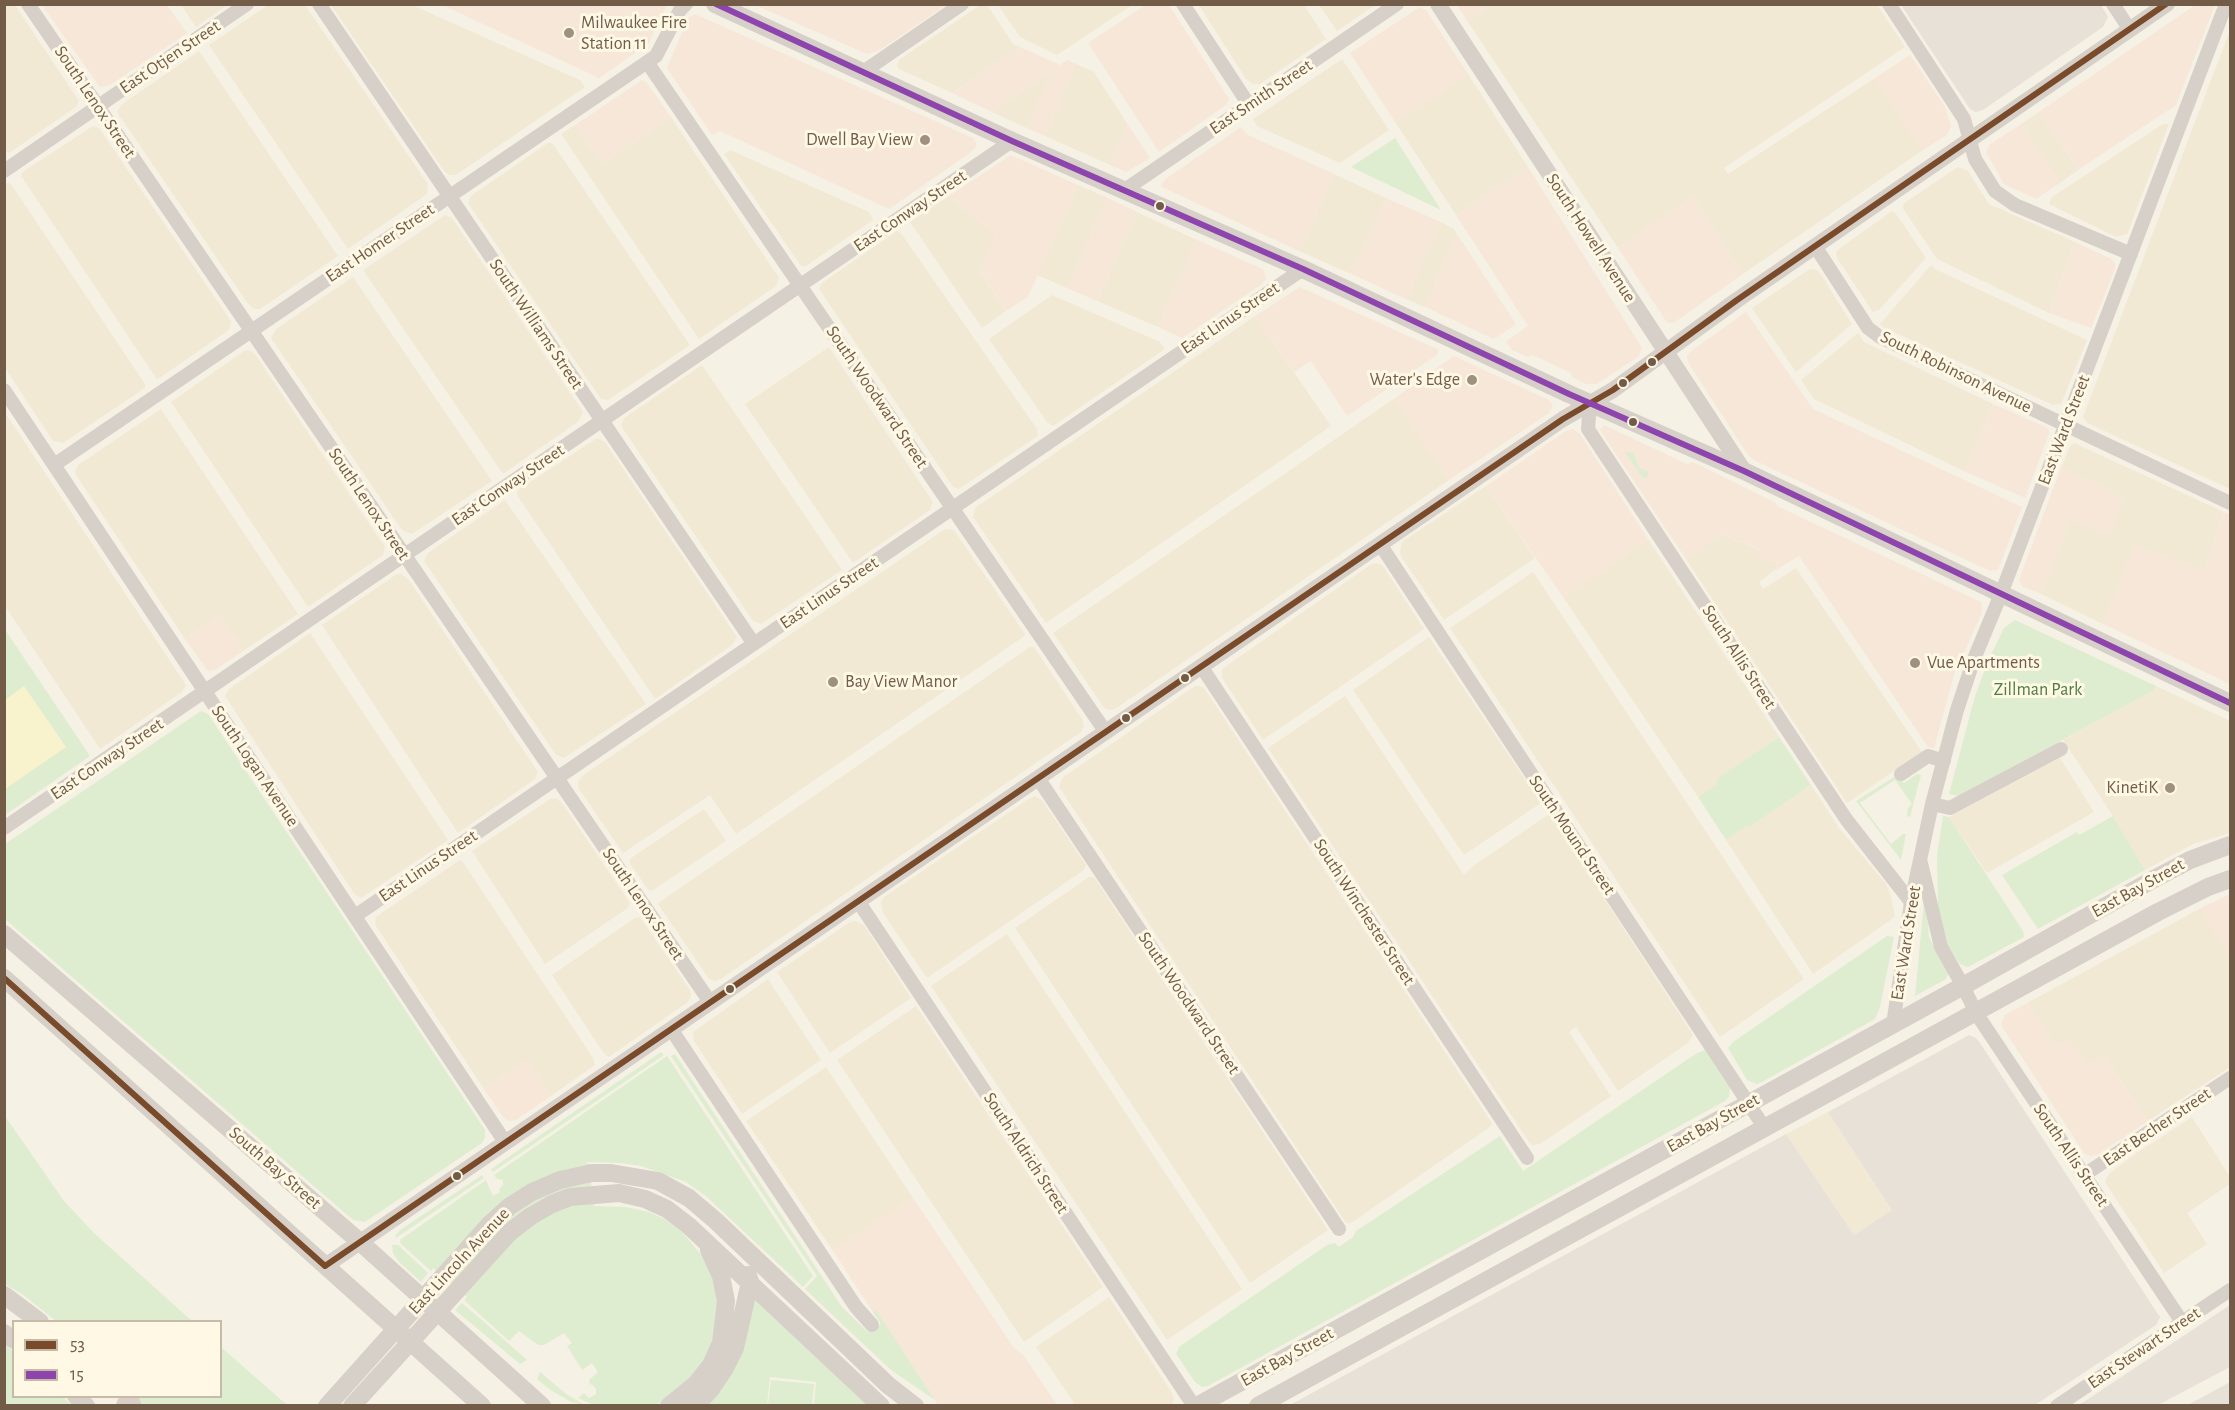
<!DOCTYPE html>
<style>
body{margin:0}
#map{position:relative;width:2235px;height:1410px;overflow:hidden;background:#f6f1e5;font-family:"Alegreya Sans",sans-serif}
canvas{display:block}
.frame{position:absolute;inset:0;border:6px solid #725c47;pointer-events:none}
.legend{position:absolute;left:12px;top:1320px;width:210px;height:78px;box-sizing:border-box;background:#fff8e5;border:2px solid #c7baa6;margin:0;padding:8px 10px;list-style:none;font-size:18px;color:#725c47}
.legend li{display:flex;align-items:center;gap:12px;height:30px}
.legend b{width:30px;border:2px solid #c7baa6}
</style>
<div id="map">
<canvas width="2235" height="1410"></canvas>
<div class="frame"></div>
<ul class="legend">
<li><b style="height:8px;background:#7a4b2a"></b>53</li>
<li><b style="height:8px;background:#8e44ad"></b>15</li>
</ul>
</div>
<script>
const ctx = document.querySelector('canvas').getContext('2d');
ctx.lineJoin = 'round';
function paint(path, color) {
  ctx.fillStyle = color;
  ctx.fill(path, 'evenodd');
}
function shape(rows) {
  const path = new Path2D();
  for (const r of rows) {
    path.moveTo(r[0], r[1]);
    for (let i = 2; i < r.length; i += 2) path.lineTo(r[i], r[i + 1]);
  }
  return path;
}
function strokePath(path, color, width, dash) {
  ctx.strokeStyle = color;
  ctx.lineWidth = width;
  ctx.lineCap = dash ? 'butt' : 'round';
  ctx.setLineDash(dash || []);
  ctx.stroke(path);
}
function drawText(font, color, halo, rows, align = 'center') {
  ctx.font = font + ' "Alegreya Sans",sans-serif';
  ctx.lineWidth = 6;
  ctx.setLineDash([]);
  ctx.textBaseline = 'middle';
  ctx.strokeStyle = halo;
  ctx.fillStyle = color;
  for (const [text, x, y, turn = 0] of rows) {
    ctx.save();
    ctx.translate(x, y);
    ctx.rotate((+turn || 0) * Math.PI / 180);
    ctx.textAlign = isNaN(turn) ? turn : align;
    if (halo) ctx.strokeText(text, 0, 0);
    ctx.fillText(text, 0, 0);
    ctx.restore();
  }
}
paint(shape([
 [1494,4,1877,5,1905,47,1724,168,1728,174,1875,78,1923,150,1743,274,1693,197,1618,248,1468,22],
 [4,5,15,5,79,101,76,107,9,153,4,150],
 [181,5,227,5,196,27],
 [268,5,305,5,428,184,427,194,348,249,209,45],
 [331,5,412,5,580,80,585,87,456,175,450,175,445,172],
 [980,5,987,5,1013,44,1020,47,952,93,899,69,897,66,899,60],
 [998,5,1132,5,1057,55,1020,37],
 [1199,5,1304,5,1326,39,1260,84,1253,84,1246,79],
 [1319,5,1375,5,1337,31],
 [2230,30,2230,489,2087,423,2083,417],
 [199,51,338,256,260,309,254,309,248,304,117,112,121,105],
 [1342,59,1389,130,1340,163,1257,126,1253,119],
 [1076,64,1094,72,1128,125,1110,165,1045,136],
 [1053,70,1027,128,992,112],
 [1468,74,1528,167,1456,215,1395,122],
 [2039,112,2078,170,2060,183,2021,124],
 [671,117,779,278,776,286,699,339,561,134,575,125,602,164],
 [2163,124,2169,124,2127,234,2116,237,2049,204,2052,197],
 [93,126,99,128,231,321,229,330,158,379,156,378,21,176,21,173],
 [549,142,553,144,690,345,608,400,601,399,468,203,471,196],
 [730,150,869,212,873,220,806,266,801,266,724,154],
 [1958,167,1968,171,1989,204,2075,242,2049,313,1937,259,1904,210,1903,204],
 [1334,174,1386,198,1351,274,1299,251],
 [8,183,11,184,145,384,145,388,63,443,53,441,5,368,4,185],
 [1078,185,1108,198,1067,288,1037,275],
 [949,196,996,235,980,272,1006,311,982,328,910,222],
 [1892,211,1897,215,1926,258,1879,310,1873,312,1837,258,1836,252,1840,248],
 [1137,212,1197,240,1158,327,1097,301],
 [445,215,452,218,583,412,579,421,503,474,363,270],
 [1441,222,1454,229,1457,234,1425,307,1406,299],
 [897,231,901,233,1037,429,1038,436,959,489,953,487,819,289,822,283],
 [1931,265,1935,269,2087,340,2061,404,2053,405,1883,327,1880,324],
 [1810,269,1817,270,1820,273,1852,324,1796,372,1752,308],
 [353,277,492,481,412,534,402,530,271,338,276,329],
 [1052,295,1160,342,1165,349,1053,426,1047,422,989,339],
 [1255,316,1331,426,1046,623,973,517,975,508],
 [1858,333,1864,342,1993,404,1966,472,1814,399,1801,380],
 [829,347,933,502,930,510,853,563,745,404],
 [249,350,255,354,385,547,383,555,308,607,171,402,244,351],
 [702,365,842,570,761,624,753,621,621,426,624,418],
 [1395,398,1449,480,1115,709,1109,710,1104,708,1053,633],
 [161,409,298,614,243,651,220,615,185,639,76,475,75,471,78,465],
 [4,411,186,685,182,692,100,749,5,606],
 [597,438,605,442,737,637,732,645,655,699,517,495,517,491],
 [2074,443,2224,512,2204,571,2135,546,2103,624,2041,594,2071,519,2124,498,2061,468,2070,446],
 [1486,486,1535,558,1444,620,1401,556,1400,553,1401,545,1403,541],
 [505,500,646,704,564,758,556,755,424,561,428,553],
 [945,529,954,530,1025,634,1023,637,736,834,710,795,623,853,579,789,578,782,582,776],
 [1722,534,1740,543,1741,541,1760,550,1758,555,1778,564,1774,571,1759,582,1763,589,1796,568,1922,752,1847,803,1686,559],
 [1648,539,1779,737,1719,778,1717,785,1698,797,1563,597],
 [1377,563,1383,566,1424,629,1263,740,1222,678,1222,669,1370,565],
 [1533,572,1804,979,1720,1037,1450,628],
 [397,574,401,574,409,580,538,772,535,779,458,833,322,625],
 [310,633,448,840,361,898,355,895,225,696,229,689],
 [1429,637,1541,803,1464,855,1353,690],
 [1030,647,1034,647,1082,719,1084,726,1081,732,721,979,715,981,709,979,658,904,661,901],
 [1195,686,1201,686,1204,688,1492,1123,1490,1127,1351,1223,1346,1223,1059,787,1062,778],
 [2156,686,2230,721,2230,833,2193,844,2145,870,2113,816,2063,740,2149,693,2154,690],
 [1345,696,1464,875,1473,866,1549,814,1693,1035,1688,1043,1618,1091,1576,1027,1569,1032,1611,1096,1540,1144,1531,1145,1268,748],
 [2060,758,2094,812,1987,873,1949,817],
 [1811,785,1839,828,1886,884,1891,896,1895,917,1813,974,1726,840,1747,826,1751,826],
 [1035,796,1042,800,1086,865,1084,870,927,978,883,913,881,902,884,897,1030,798],
 [556,798,562,803,630,903,628,908,545,964,472,851,550,799],
 [704,809,726,841,653,890,649,891,629,862,631,858],
 [460,860,463,862,593,1058,595,1065,551,1096,527,1061,484,1089,376,926,375,920,377,916],
 [1089,877,1094,877,1328,1230,1250,1283,1015,928],
 [2201,908,2230,957,2230,1067,2148,1121,2104,1056,2088,1066,2069,1039,2058,1045,2054,1043,2027,1003],
 [640,917,690,990,691,996,688,1002,609,1057,603,1052,552,975,635,918],
 [855,921,864,925,911,998,830,1053,777,972,850,922],
 [1007,934,1242,1289,1167,1340,931,986],
 [768,979,821,1060,742,1114,694,1041,693,1032],
 [916,1006,1103,1287,1024,1342,837,1060],
 [826,1067,913,1198,833,1251,746,1121],
 [1828,1112,1893,1210,1854,1235,1786,1134],
 [2192,1117,2230,1177,2230,1184,2187,1213,2207,1244,2164,1273,2105,1182,2108,1175,2132,1156],
 [1109,1297,1171,1391,1174,1399,1171,1405,1071,1405,1074,1403,1036,1347]
]), '#f2e9d5');
paint(shape([
 [667,4,649,43,598,79,595,76,442,5],
 [1147,4,1169,5,1229,99,1226,105,1159,152,1088,43],
 [42,5,167,5,187,33,110,85,100,87],
 [755,5,946,5,880,50,867,54],
 [1457,5,1494,5,1468,22],
 [2195,5,2215,5,2176,105,2078,170,2039,112],
 [1420,7,1426,10,1468,74,1395,122,1350,53],
 [695,14,973,138,976,143,976,147,970,153,889,209,720,131,712,135,667,68,688,18],
 [1020,47,1060,65,1067,60,1076,64,1045,136,1027,128,1052,71,992,112,952,93],
 [1910,55,1945,107,1951,126,1947,135,1923,150,1875,78],
 [642,80,647,83,671,117,602,164,575,125],
 [2021,124,2060,183,2036,199,2004,184,1986,152,1989,145],
 [1128,125,1150,158,1126,172,1110,165],
 [1241,127,1246,134,1334,174,1299,251,1162,187,1161,185,1164,180],
 [1011,155,1078,185,1028,297,1006,311,980,271,996,235,949,196],
 [1528,167,1642,348,1638,357,1597,384,1586,384,1572,377,1571,373,1533,355,1527,357,1512,350,1510,346,1506,343,1508,340,1528,326,1456,215],
 [1693,197,1743,274,1675,322,1670,323,1666,321,1618,248],
 [1108,198,1137,212,1097,301,1067,288],
 [1386,198,1441,222,1406,299,1351,274],
 [1457,234,1516,324,1494,339,1425,307],
 [1197,240,1263,269,1266,278,1262,284,1182,338,1158,327],
 [2075,242,2111,259,2115,263,2115,269,2091,328,2049,313],
 [1300,287,1439,350,1437,355,1347,416,1311,361,1294,372,1255,316],
 [1746,312,1813,409,2022,507,1998,570,1990,571,1756,461,1748,455,1689,364,1687,357,1691,351],
 [1454,356,1549,400,1553,405,1549,413,1449,480,1395,398],
 [1993,404,2046,427,2049,430,2049,434,2025,498,1966,472],
 [1604,425,1687,464,1693,462,1776,503,1777,506,1981,602,1982,612,1954,675,1934,748,1928,747,1799,556,1774,571,1778,564,1757,555,1760,549,1742,541,1740,543,1723,534,1686,559,1600,430],
 [1573,429,1580,434,1648,539,1563,597,1486,486,1566,431],
 [2061,468,2124,498,2109,535,2071,520,2041,594,2022,586,2019,580],
 [2224,512,2230,515,2230,684,2103,624,2135,545,2204,571],
 [220,615,243,651,215,670,208,671,185,639],
 [2230,894,2230,957,2201,908],
 [2027,1003,2054,1042,2059,1045,2069,1038,2088,1066,2104,1056,2148,1121,2097,1155,2090,1156,2084,1153,2001,1025,2005,1015],
 [527,1061,551,1096,516,1120,508,1121,503,1117,484,1089],
 [913,1198,1014,1348,1024,1356,1057,1405,938,1405,876,1311,873,1312,833,1251]
]), '#f7e7d8');
paint(shape([
 [1901,5,2101,5,2108,17,2103,27,1983,110,1976,112,1970,109],
 [1969,1035,1976,1038,1980,1043,2160,1317,2156,1325,2035,1405,1290,1405,1786,1134,1854,1235,1892,1210,1828,1112],
 [2230,1305,2230,1367,2158,1405,2079,1405],
 [2230,1382,2230,1405,2188,1405]
]), '#e8e1d7');
paint(shape([
 [1395,138,1441,210,1351,167],
 [1625,452,1634,453,1638,466,1643,470,1648,471,1649,476,1643,478],
 [2015,620,2156,686,2154,690,2149,693,1959,796,1949,794,1975,696,1988,661,2004,628],
 [4,628,90,756,5,815,4,815],
 [201,711,208,714,485,1130,485,1137,482,1143,365,1222,353,1220,5,919,5,844],
 [1779,737,1811,785,1751,826,1747,826,1726,840,1698,797,1716,785,1718,778],
 [1917,774,1921,775,1910,817,1907,816,1908,808,1912,804,1895,780,1860,803,1891,844,1903,834,1906,834,1901,860,1856,801,1897,775,1904,783],
 [1943,816,1949,817,2023,931,2024,937,1968,967,1960,964,1948,947,1938,909,1937,855],
 [2113,816,2145,870,2038,929,2002,875,2077,832,2079,835],
 [1924,902,1926,902,1929,937,1949,973,1946,979,1915,996],
 [1887,936,1894,937,1880,1007,1875,1019,1762,1082,1757,1084,1747,1080,1728,1048,1733,1042],
 [1705,1050,1730,1088,1729,1097,1725,1101,1208,1386,1202,1387,1195,1382,1176,1354,1179,1347,1327,1245,1335,1243,1339,1247,1353,1237,1356,1231,1500,1136,1523,1171,1697,1053],
 [661,1052,664,1055,493,1172,491,1169],
 [675,1054,842,1307,868,1332,881,1324,873,1312,876,1310,935,1400,891,1370,805,1289,817,1276,671,1056],
 [667,1056,813,1276,803,1287,707,1197,686,1182,641,1166,621,1163,585,1162,589,1164,594,1206,625,1207,649,1212,665,1219,682,1232,704,1258,712,1273,718,1294,715,1340,700,1370,664,1401,654,1405,594,1405,578,1398,584,1393,589,1398,596,1394,596,1389,592,1384,590,1385,589,1380,598,1372,592,1363,582,1370,567,1346,572,1343,564,1333,544,1345,538,1345,519,1331,509,1341,464,1300,467,1297,433,1268,431,1271,401,1244,400,1240,486,1180,493,1196,500,1192,499,1189,503,1185,503,1180,497,1179,494,1175],
 [5,1116,64,1201,94,1233,192,1321,56,1321,22,1294,5,1284],
 [482,1175,484,1178,396,1238,395,1236,400,1230],
 [392,1245,398,1245,428,1273,421,1282,398,1261,393,1253],
 [756,1300,869,1405,814,1405,816,1382,770,1377,767,1405,707,1406],
 [462,1303,483,1321,527,1360,520,1364,455,1310],
 [4,1344,13,1351,14,1396,63,1397,71,1405,5,1405],
 [221,1347,287,1405,142,1405,133,1397,220,1396],
 [540,1372,565,1393,584,1405,571,1402,549,1389,537,1379],
 [771,1380,814,1384,812,1405,768,1405]
]), '#deedd0');
paint(shape([
 [24,686,66,747,5,789,5,700]
]), '#f9f3cd');
strokePath(shape([
 [28,4,710,1002],
 [319,4,754,644],
 [1183,4,1249,105],
 [1889,4,1964,119,1975,159,1995,191,2015,205,2131,254],
 [2113,4,2130,30],
 [647,62,1105,731],
 [863,72,962,4],
 [4,171,247,4],
 [1126,189,1397,4],
 [1815,246,1868,328,1880,337,2230,503],
 [4,390,505,1142],
 [1590,404,1588,429,1846,819,1911,902],
 [54,465,656,56,680,10,686,4],
 [1380,544,1764,1127],
 [1201,666,1527,1158],
 [1901,774,1928,756,1944,761],
 [1038,778,1339,1229],
 [1932,804,1950,808,2061,749],
 [4,828,1012,141],
 [1921,863,1941,947,1963,986,1976,1013,2182,1322],
 [858,901,1194,1406],
 [355,916,1303,269],
 [1893,1025,1911,902,1932,804,1957,710,1974,659,2001,594,2226,4],
 [671,1029,856,1307,872,1325],
 [2084,1175,2230,1078],
 [2057,1406,2230,1290]
]), '#d7d0c9', 14);
strokePath(shape([
 [1438,4,1744,471],
 [325,1266,1563,419,1613,390,1737,300,2167,4]
]), '#d7d0c9', 16);
strokePath(shape([
 [715,4,1012,141,1303,269,1569,394,1744,471,2230,703],
 [4,934,360,1242,542,1406],
 [4,978,482,1406],
 [4,1295,40,1322],
 [4,1333,14,1340],
 [76,1396,86,1406],
 [327,1406,489,1225,510,1206,532,1192,560,1180,592,1173,611,1173,658,1181,689,1198,716,1221,888,1385,915,1406],
 [352,1406,510,1232,531,1216,552,1204,570,1197,619,1193,645,1199,667,1209,689,1226,881,1406],
 [669,1406,696,1384,711,1365,721,1343,726,1301,721,1276,709,1250],
 [695,1406,711,1389,725,1368,735,1348,750,1282,748,1275],
 [1197,1406,1963,986,2154,879,2190,860,2230,845],
 [1258,1406,2158,912,2208,887,2230,879]
]), '#d7d0c9', 18);
strokePath(shape([
 [128,1406,129,1405]
]), '#dad0c8', 24);
strokePath(shape([
 [4,978,325,1266,1563,419,1613,390,1737,300,2166,4]
]), '#7a4b2a', 6);
strokePath(shape([
 [716,4,1012,141,1303,269,1569,394,1744,471,2230,703]
]), '#8e44ad', 6);
for (const [x, y, r, color] of [
 [569,33,6,"#a0907e"],
 [925,140,6,"#a0907e"],
 [1160,206,5,"#725c47"],
 [1652,362,5,"#725c47"],
 [1472,380,6,"#a0907e"],
 [1623,383,5,"#725c47"],
 [1633,422,5,"#725c47"],
 [1915,663,6,"#a0907e"],
 [1185,678,5,"#725c47"],
 [833,682,6,"#a0907e"],
 [1126,718,5,"#725c47"],
 [2170,788,6,"#a0907e"],
 [730,989,5,"#725c47"],
 [457,1176,5,"#725c47"]
]) {
  const dot = new Path2D();
  dot.arc(x, y, r, 0, 2 * Math.PI);
  ctx.fillStyle = color;
  ctx.fill(dot);
  strokePath(dot, '#fff8e5', 2);
}
drawText('18px', '#725c47', '#fff8e5', [
 ["Milwaukee Fire",581,23],
 ["Station 11",581,44],
 ["Dwell Bay View",913,140,"right"],
 ["Water's Edge",1460,380,"right"],
 ["Vue Apartments",1927,663],
 ["Bay View Manor",845,682],
 ["KinetiK",2158,788,"right"]
], 'left');
drawText('18px', '#725c47', '#fff8e5', [
 ["East Otjen Street",170,57,-34],
 ["East Smith Street",1261,97,-34],
 ["South Lenox Street",95,102,56],
 ["East Conway Street",910,211,-34],
 ["South Howell Avenue",1591,238,57],
 ["East Homer Street",380,243,-34],
 ["East Linus Street",1230,318,-34],
 ["South Williams Street",536,324,56],
 ["South Robinson Avenue",1956,372,26],
 ["South Woodward Street",877,397,56],
 ["East Ward Street",2064,430,-69],
 ["East Conway Street",508,485,-34],
 ["South Lenox Street",369,504,56],
 ["East Linus Street",829,593,-34],
 ["South Allis Street",1739,657,57],
 ["East Conway Street",107,759,-34],
 ["South Logan Avenue",255,766,56],
 ["South Mound Street",1572,835,56],
 ["East Linus Street",428,866,-34],
 ["East Bay Street",2138,888,-29],
 ["South Lenox Street",643,904,56],
 ["South Winchester Street",1364,912,57],
 ["East Ward Street",1906,943,-81],
 ["South Woodward Street",1189,1003,56],
 ["East Bay Street",1713,1123,-29],
 ["East Becher Street",2157,1127,-34],
 ["South Aldrich Street",1026,1153,57],
 ["South Allis Street",2071,1155,56],
 ["South Bay Street",275,1168,41],
 ["East Lincoln Avenue",459,1261,-47],
 ["East Stewart Street",2144,1348,-34],
 ["East Bay Street",1287,1357,-29]
]);
drawText('18px', '#4d7e42', '#fff8e5', [
 ["Zillman Park",2038,690]
]);
</script>
